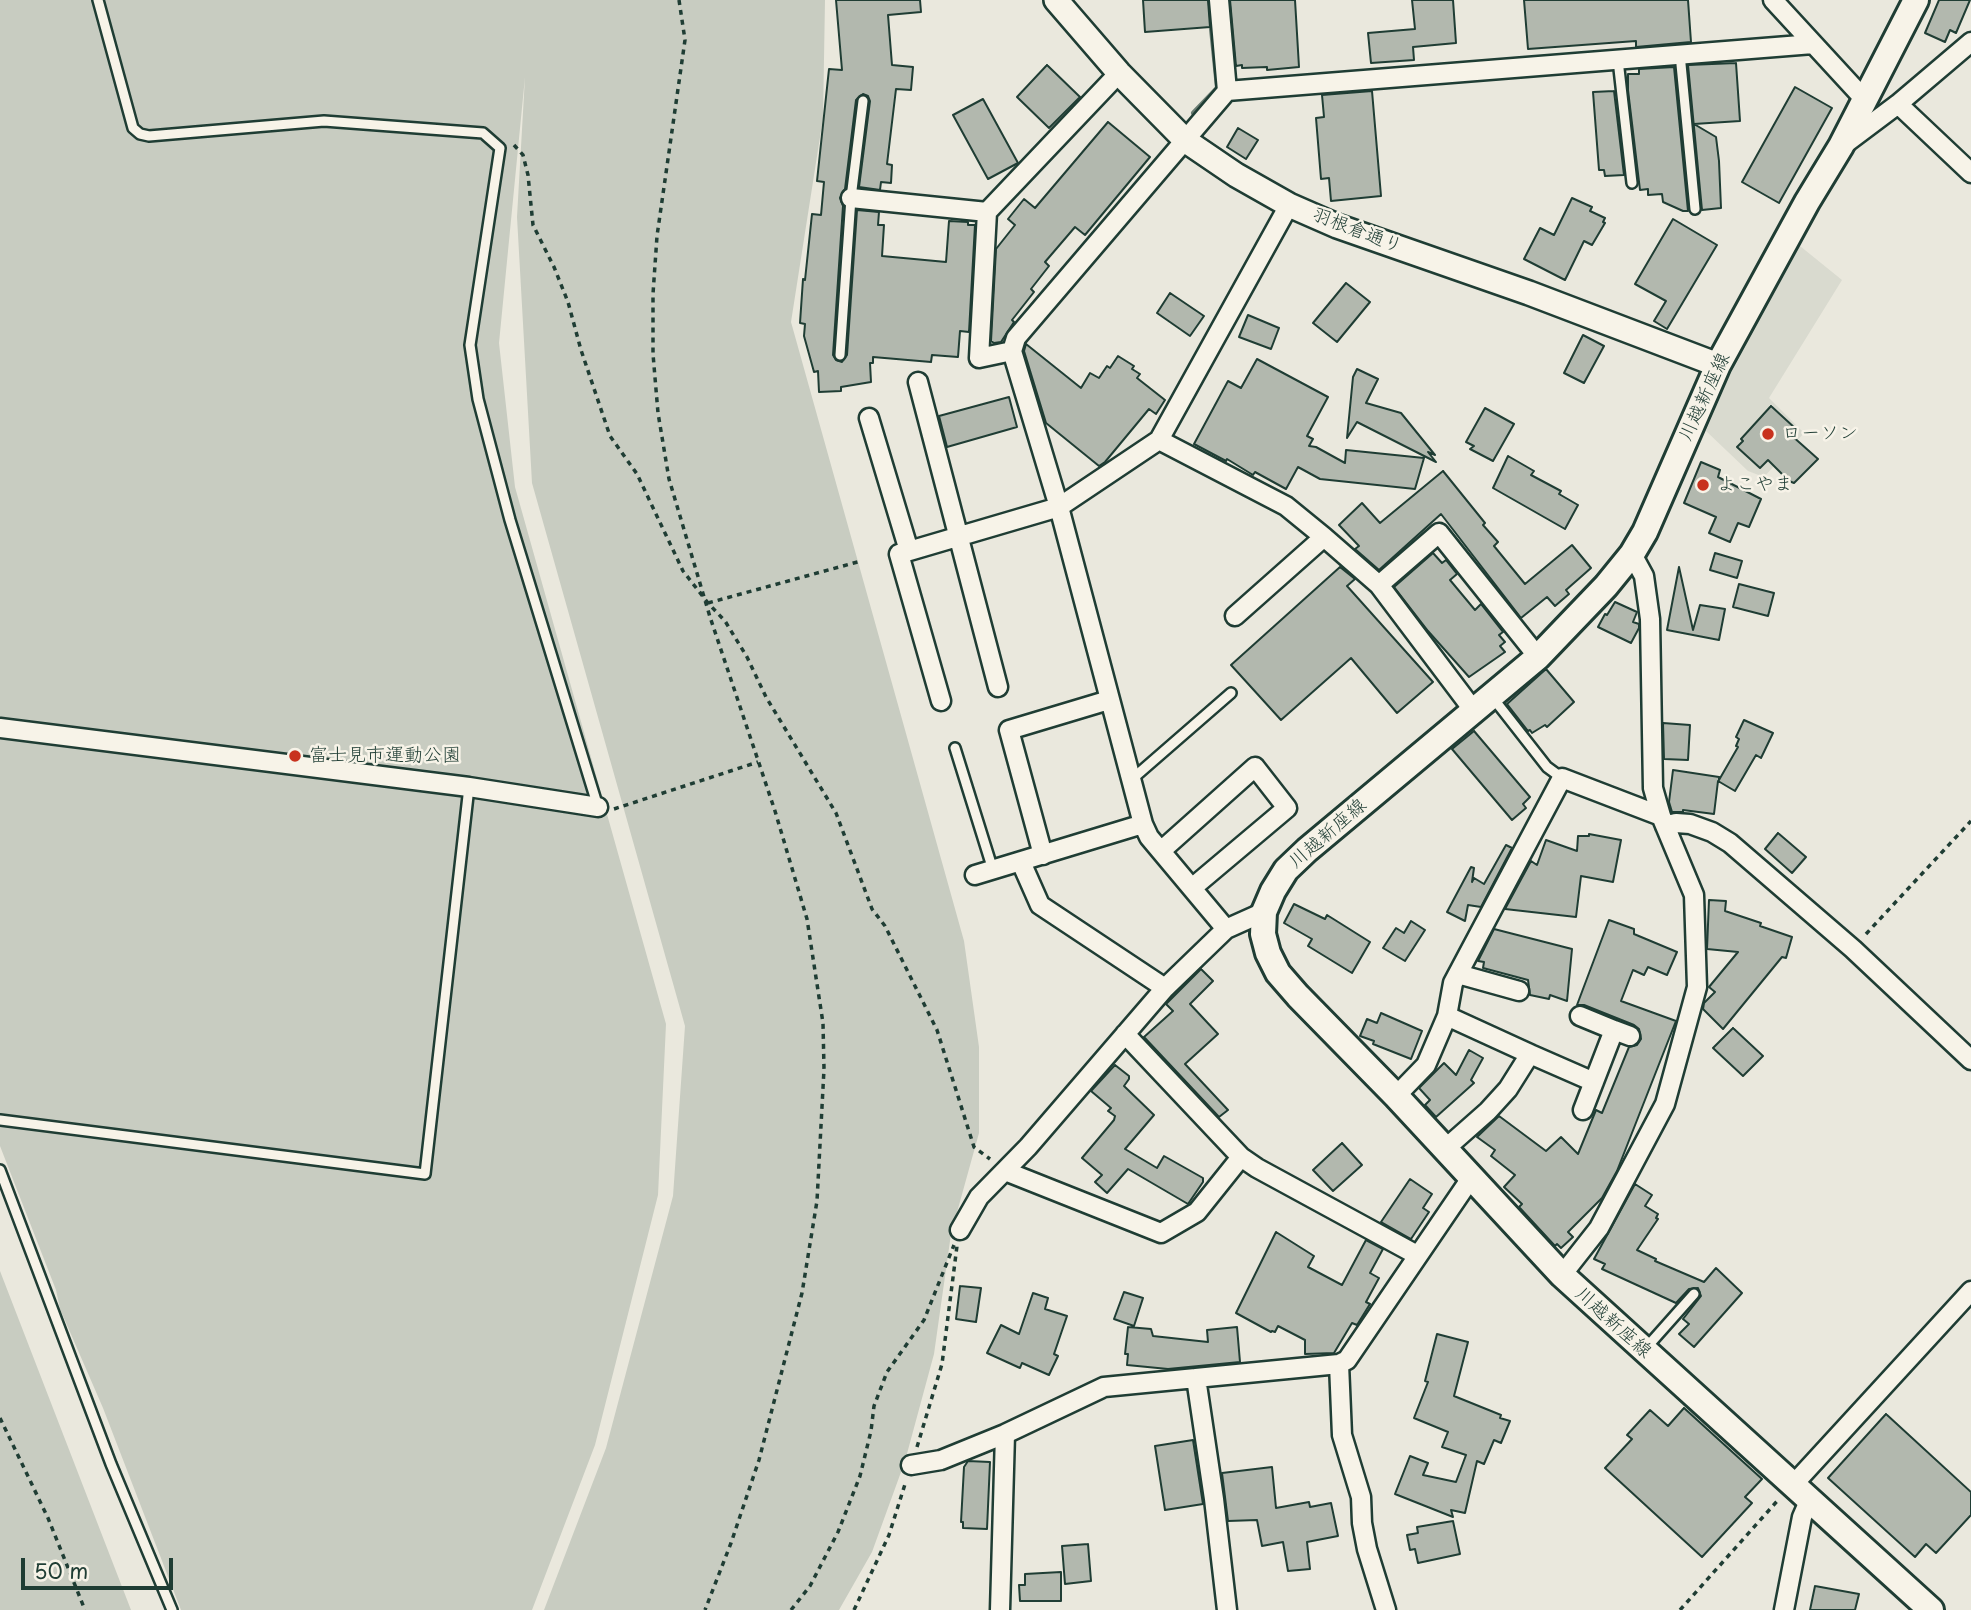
<!DOCTYPE html>
<meta charset="utf-8">
<style>
body{margin:0}
#map{position:relative;width:1971px;height:1610px;overflow:hidden;background:#eae8dd;font-family:"Playpen Sans",sans-serif}
canvas{display:block}
.scale{position:absolute;left:21px;top:1558px;width:152px;height:32px;box-sizing:border-box;border:4px solid #1f3d34;border-top:0;padding-left:9px;font-size:21px;line-height:24px;white-space:nowrap;color:#1f3d34;-webkit-text-stroke:5px #f7f3e8;paint-order:stroke}
</style>
<div id="map">
<canvas width="1971" height="1610"></canvas>
<div class="scale">50 m</div>
</div>
<script>
const ctx = document.querySelector('canvas').getContext('2d');
ctx.lineJoin = 'round';
function paint(path, color) {
  ctx.fillStyle = color;
  ctx.fill(path, 'evenodd');
}
function shape(rows) {
  const path = new Path2D();
  for (const r of rows) {
    path.moveTo(r[0], r[1]);
    for (let i = 2; i < r.length; i += 2) path.lineTo(r[i], r[i + 1]);
  }
  return path;
}
function strokePath(path, color, width, dash) {
  ctx.strokeStyle = color;
  ctx.lineWidth = width;
  ctx.lineCap = dash ? 'butt' : 'round';
  ctx.setLineDash(dash || []);
  ctx.stroke(path);
}
function drawText(font, color, halo, rows, align = 'center') {
  ctx.font = font + ' "Playpen Sans","Klee One",sans-serif';
  ctx.lineWidth = 5;
  ctx.setLineDash([]);
  ctx.textBaseline = 'middle';
  ctx.strokeStyle = halo;
  ctx.fillStyle = color;
  for (const [text, x, y, turn = 0] of rows) {
    ctx.save();
    ctx.translate(x, y);
    ctx.rotate((+turn || 0) * Math.PI / 180);
    ctx.textAlign = isNaN(turn) ? turn : align;
    if (halo) ctx.strokeText(text, 0, 0);
    ctx.fillText(text, 0, 0);
    ctx.restore();
  }
}
paint(shape([
 [1800,246,1842,280,1769,398,1804,433,1764,477,1748,471,1706,431,1729,377]
]), '#d9dacf');
paint(shape([
 [0,0,825,0,823,118,791,322,964,941,979,1047,979,1133,951,1234,934,1354,905,1461,872,1552,839,1610,544,1610,606,1448,673,1196,685,1026,532,483,517,217,525,77,499,343,515,487,666,1024,658,1195,595,1445,532,1610,181,1610,103,1408,60,1309,56,1290,0,1146],
 [0,1271,131,1610,0,1610]
]), '#c8ccc1');
strokePath(shape([
 [1194,113,1218,88,1209,0]
]), '#6a7c72', 6);
const building = shape([
 [836,0,920,0,921,12,888,15,892,65,913,67,911,90,896,89,887,164,892,165,891,183,881,182,880,190,859,187,870,101,868,96,863,94,856,100,845,189,840,198,843,206,833,355,836,360,842,362,847,355,857,210,879,212,878,225,884,225,882,256,946,262,949,221,968,222,968,225,975,225,969,332,960,331,958,357,932,355,931,362,873,357,873,363,870,363,871,382,841,387,841,391,819,392,818,371,814,372,804,336,805,324,800,323,803,279,805,280,812,214,821,215,824,182,817,181,829,69,842,70,836,0],
 [1143,0,1208,0,1210,27,1145,32,1143,0],
 [1230,0,1295,0,1299,67,1267,70,1267,67,1242,68,1242,65,1236,66,1230,0],
 [1412,0,1453,0,1456,43,1413,47,1414,60,1371,63,1368,33,1415,29,1412,0],
 [1524,0,1688,0,1691,42,1636,47,1636,41,1528,49,1524,0],
 [1939,0,1970,0,1956,33,1950,30,1945,42,1925,33,1939,0],
 [1736,63,1740,121,1694,124,1716,137,1719,161,1721,208,1702,210,1688,65,1736,63],
 [1047,65,1080,97,1049,128,1017,97,1047,65],
 [1674,67,1688,211,1683,211,1663,202,1662,194,1648,195,1648,189,1640,190,1628,90,1628,74,1639,74,1639,69,1674,67],
 [1795,87,1832,108,1779,203,1742,182,1795,87],
 [1372,91,1381,196,1331,201,1329,178,1321,179,1316,118,1324,117,1322,95,1372,91],
 [1614,91,1624,175,1605,176,1604,170,1599,170,1593,92,1614,91],
 [983,99,1018,163,988,179,953,115,983,99],
 [1108,122,1150,157,1085,235,1075,227,1045,262,1049,266,1031,289,1034,292,1012,320,1014,322,1001,342,994,343,991,341,996,249,1015,225,1008,219,1024,199,1035,208,1108,122],
 [1238,128,1258,140,1246,159,1227,147,1238,128],
 [1572,198,1592,207,1590,211,1605,218,1603,222,1605,223,1592,245,1584,241,1565,280,1524,259,1540,228,1554,235,1572,198],
 [1673,219,1717,245,1667,329,1654,321,1666,301,1635,284,1673,219],
 [1346,283,1370,302,1337,342,1313,323,1346,283],
 [1170,293,1204,316,1190,336,1157,313,1170,293],
 [1248,315,1279,328,1271,349,1239,337,1248,315],
 [1583,335,1604,346,1584,383,1564,373,1583,335],
 [1026,344,1081,388,1090,373,1099,378,1107,366,1110,368,1118,356,1134,366,1132,369,1140,374,1137,378,1165,400,1156,414,1149,409,1105,462,1099,466,1046,423,1024,351,1026,344],
 [1257,359,1328,397,1307,436,1313,439,1309,446,1316,447,1345,463,1346,450,1424,458,1415,489,1320,479,1298,467,1286,489,1255,472,1253,475,1227,459,1226,461,1194,444,1228,381,1241,388,1257,359],
 [1357,369,1378,379,1366,403,1401,413,1435,455,1428,452,1436,462,1357,422,1347,438,1353,377,1357,369],
 [1009,397,1017,427,947,447,939,416,1009,397],
 [1771,406,1796,429,1791,435,1818,459,1794,483,1789,481,1768,460,1760,468,1737,447,1743,441,1741,439,1771,406],
 [1485,408,1514,424,1493,461,1470,449,1474,446,1466,442,1485,408],
 [1508,456,1534,471,1531,475,1561,491,1559,494,1578,505,1565,529,1493,488,1508,456],
 [1701,462,1720,470,1718,477,1761,499,1749,527,1738,523,1730,542,1709,533,1716,517,1684,503,1701,462],
 [1443,471,1485,523,1483,525,1498,542,1494,546,1525,584,1572,545,1591,568,1566,590,1569,594,1555,606,1547,597,1521,618,1441,514,1379,570,1355,549,1359,546,1339,525,1362,503,1380,523,1443,471],
 [1433,553,1442,563,1446,560,1457,574,1450,580,1475,610,1481,604,1503,632,1499,635,1505,642,1500,646,1505,652,1469,677,1428,631,1394,587,1433,553],
 [1715,553,1742,561,1737,578,1710,570,1715,553],
 [1340,567,1355,579,1347,586,1433,682,1397,713,1351,658,1281,720,1231,665,1340,567],
 [1679,567,1693,630,1700,605,1725,609,1719,640,1667,630,1679,567],
 [1739,584,1774,593,1768,616,1733,607,1739,584],
 [1615,602,1637,612,1633,622,1639,624,1639,628,1631,643,1598,627,1605,614,1607,615,1615,602],
 [1546,669,1574,702,1547,727,1545,725,1532,733,1530,730,1528,731,1507,704,1546,669],
 [1744,720,1773,733,1761,758,1756,755,1735,791,1718,781,1714,814,1683,810,1683,812,1672,812,1669,802,1673,770,1719,777,1719,780,1738,747,1736,746,1739,739,1736,737,1744,720],
 [1663,723,1690,725,1688,760,1664,759,1663,723],
 [1474,731,1530,797,1523,804,1526,808,1512,820,1452,749,1474,731],
 [1778,833,1806,857,1792,873,1765,849,1778,833],
 [1589,834,1621,840,1613,882,1581,876,1576,917,1505,909,1531,861,1537,865,1546,840,1577,851,1578,836,1589,836,1589,834],
 [1506,845,1512,848,1481,907,1468,905,1465,921,1447,912,1471,867,1474,868,1472,882,1474,878,1484,884,1506,845],
 [1709,900,1726,901,1725,911,1761,923,1760,926,1792,937,1786,958,1782,957,1723,1029,1703,1009,1704,1003,1715,992,1709,987,1738,952,1707,949,1709,900],
 [1294,904,1325,919,1327,915,1370,942,1352,973,1308,946,1312,939,1284,923,1294,904],
 [1609,920,1634,929,1634,934,1677,952,1667,975,1648,967,1644,975,1633,970,1621,1001,1676,1021,1617,1171,1602,1198,1568,1232,1573,1237,1561,1248,1557,1244,1555,1246,1519,1207,1522,1204,1504,1187,1515,1175,1491,1156,1495,1150,1477,1137,1499,1116,1546,1151,1561,1137,1578,1154,1596,1110,1602,1113,1629,1047,1637,1045,1641,1039,1639,1029,1634,1025,1584,1005,1577,1005,1609,920],
 [1411,921,1425,930,1405,961,1383,948,1396,928,1404,933,1411,921],
 [1494,929,1572,949,1567,1001,1550,995,1549,999,1530,995,1528,980,1483,968,1484,962,1478,961,1494,929],
 [1201,969,1213,981,1190,1004,1218,1034,1185,1064,1228,1110,1219,1117,1144,1037,1173,1011,1166,1004,1201,969],
 [1381,1013,1422,1031,1411,1059,1373,1044,1374,1041,1360,1036,1367,1019,1377,1023,1381,1013],
 [1733,1028,1763,1056,1743,1076,1713,1048,1733,1028],
 [1469,1050,1483,1058,1471,1080,1474,1083,1436,1117,1425,1105,1430,1100,1419,1088,1444,1063,1456,1075,1469,1050],
 [1115,1065,1129,1076,1129,1079,1124,1086,1154,1115,1125,1149,1157,1168,1164,1156,1203,1178,1203,1182,1188,1204,1128,1169,1107,1193,1095,1182,1102,1175,1082,1158,1114,1120,1115,1116,1108,1111,1111,1108,1091,1091,1115,1065],
 [1342,1143,1362,1165,1333,1191,1313,1170,1342,1143],
 [1410,1179,1432,1194,1423,1208,1429,1212,1411,1239,1381,1222,1410,1179],
 [1635,1184,1652,1195,1645,1206,1658,1214,1656,1218,1658,1219,1637,1250,1656,1259,1655,1261,1704,1282,1716,1268,1742,1293,1694,1347,1679,1334,1689,1324,1683,1319,1701,1296,1698,1288,1689,1289,1676,1303,1602,1269,1605,1264,1594,1259,1635,1184],
 [1276,1232,1314,1256,1308,1267,1342,1285,1366,1240,1383,1249,1370,1273,1379,1278,1366,1302,1370,1304,1357,1325,1352,1323,1334,1353,1305,1354,1305,1340,1278,1326,1275,1332,1272,1331,1271,1332,1236,1313,1276,1232],
 [960,1286,981,1288,976,1322,956,1319,960,1286],
 [1124,1292,1143,1298,1134,1326,1114,1319,1124,1292],
 [1033,1293,1048,1298,1045,1309,1067,1316,1054,1354,1058,1356,1049,1375,1022,1363,1020,1368,987,1353,1001,1325,1019,1334,1033,1293],
 [1128,1327,1151,1329,1153,1336,1208,1342,1207,1330,1237,1327,1240,1362,1168,1369,1127,1365,1128,1354,1125,1354,1128,1327],
 [1437,1334,1468,1342,1454,1396,1501,1415,1500,1418,1510,1421,1501,1443,1494,1440,1484,1464,1477,1461,1465,1513,1451,1510,1453,1517,1395,1494,1410,1456,1428,1463,1423,1475,1456,1482,1466,1455,1442,1447,1448,1432,1414,1418,1428,1382,1425,1381,1437,1334],
 [1684,1408,1762,1479,1745,1497,1752,1503,1702,1557,1605,1468,1632,1439,1627,1435,1650,1410,1668,1426,1684,1408],
 [1886,1414,1971,1492,1971,1515,1936,1553,1926,1544,1915,1557,1828,1478,1886,1414],
 [1193,1440,1203,1504,1165,1510,1155,1446,1193,1440],
 [968,1461,990,1462,987,1529,963,1528,963,1522,961,1522,964,1467,968,1461],
 [1272,1467,1276,1508,1309,1502,1310,1507,1331,1503,1338,1536,1307,1542,1310,1569,1288,1571,1283,1542,1262,1546,1257,1520,1228,1521,1222,1473,1272,1467],
 [1453,1521,1460,1554,1418,1563,1415,1549,1410,1550,1407,1535,1418,1533,1417,1527,1453,1521],
 [1088,1544,1091,1581,1065,1584,1062,1546,1088,1544],
 [1061,1572,1061,1601,1020,1601,1019,1585,1025,1585,1025,1574,1061,1572],
 [1815,1586,1859,1594,1855,1610,1810,1610,1815,1586]
]);
paint(building, '#b2b8ae');
strokePath(building, '#1f3d34', 2);
const service = shape([
 [98,0,133,128,140,134,149,136,324,121,483,133,500,148,470,345,478,399,510,520,598,807],
 [1680,54,1695,209],
 [1618,60,1632,183],
 [840,355,851,198,863,101],
 [1493,698,1547,767,1562,778],
 [955,748,993,870],
 [1131,780,1231,693],
 [0,1120,425,1174,469,787],
 [0,1170,111,1464,172,1610],
 [1646,1348,1694,1294]
]);
const minor = shape([
 [1219,0,1227,91],
 [1773,0,1866,101],
 [1898,104,1971,173],
 [1846,143,1898,104,1971,42],
 [851,198,987,212],
 [1012,351,979,358,987,212,1119,73],
 [918,382,998,687],
 [869,418,909,551],
 [1159,440,1286,506,1324,537,1379,585,1474,711],
 [1379,585,1439,533,1538,657],
 [1235,616,1324,537],
 [941,701,899,554,1059,507,1159,440,1289,205],
 [0,728,469,787,598,807],
 [1665,826,1676,823,1690,824,1712,832,1730,843,1853,949,1971,1060],
 [1162,850,1255,767,1287,808,1192,888],
 [1043,855,1009,730,1109,700],
 [1021,862,1040,905,1165,988],
 [975,875,1143,824],
 [1226,929,1149,837,1143,824,1059,507,1012,351,1016,338,1227,91,1813,44],
 [1458,974,1519,991],
 [1580,1016,1614,1030],
 [1125,1034,1241,1157,1257,1168,1417,1255],
 [1530,1054,1594,1082],
 [1396,1096,1426,1065,1447,1016,1453,983,1562,778,1661,816],
 [1583,1110,1614,1030,1630,1036],
 [1445,1149,1488,1111,1508,1089,1530,1054,1447,1016],
 [1005,1171,1161,1233,1197,1212,1241,1157],
 [960,1230,979,1197,1028,1147,1165,988,1226,929,1264,912],
 [1562,1275,1599,1228,1665,1104,1697,987,1694,895,1661,816,1653,788,1650,619,1644,576,1632,554],
 [1339,1364,1342,1435,1361,1497,1362,1523,1367,1549,1386,1610],
 [1196,1378,1214,1499,1227,1610],
 [911,1465,941,1460,1005,1434,1104,1387,1339,1364,1347,1360,1471,1178],
 [1792,1486,1971,1291],
 [1000,1610,1005,1434],
 [1784,1610,1802,1517,1809,1501]
]);
const tertiary = shape([
 [1056,0,1119,73,1186,141,1236,175,1289,205,1337,226,1529,293,1718,365]
]);
const secondary = shape([
 [1916,0,1841,146,1807,202,1718,365,1645,532,1632,554,1606,586,1538,657,1307,850,1286,870,1273,891,1264,912,1263,934,1268,953,1278,973,1298,996,1396,1096,1562,1275,1931,1610]
]);
strokePath(service, '#1f3d34', 14);
strokePath(minor, '#1f3d34', 23);
strokePath(tertiary, '#1f3d34', 28);
strokePath(secondary, '#1f3d34', 30);
strokePath(shape([
 [679,0,685,40,657,236,653,294,653,354,658,413,669,479,710,617,775,811,807,919,823,1023,824,1069,817,1201,802,1293,759,1460,731,1543,705,1610],
 [514,145,523,155,528,175,533,225,554,267,568,302,581,350,610,436,637,474,683,571,708,603,725,621,747,657,766,697,836,813,872,909,885,926,937,1030,974,1147,990,1159],
 [708,603,861,561],
 [614,809,758,762],
 [1866,934,1971,821],
 [0,1418,48,1518,85,1610],
 [917,1447,942,1364,957,1246],
 [791,1610,810,1586,838,1532,860,1476,871,1431,874,1406,887,1372,924,1320,954,1245],
 [854,1610,889,1535,906,1481],
 [1680,1610,1779,1499]
]), '#1f3d34', 3.5, [5, 5]);
strokePath(service, '#f7f3e8', 9);
strokePath(minor, '#f7f3e8', 18);
strokePath(tertiary, '#f7f3e8', 23);
strokePath(secondary, '#f7f3e8', 24);
for (const [x, y, r, color] of [
 [1768,434,7,"#c8321e"],
 [1703,485,7,"#c8321e"],
 [295,756,7,"#c8321e"]
]) {
  const dot = new Path2D();
  dot.arc(x, y, r, 0, 2 * Math.PI);
  ctx.fillStyle = color;
  ctx.fill(dot);
  strokePath(dot, '#f7f3e8', 2.5);
}
drawText('19px', '#1f3d34', '#f7f3e8', [
 ["羽根倉通り",1357,231,21],
 ["川越新座線",1705,397,-65],
 ["川越新座線",1328,834,-41],
 ["川越新座線",1613,1323,42]
]);
drawText('19px', '#1f3d34', '#f7f3e8', [
 ["ローソン",1782,434],
 ["よこやま",1717,485],
 ["富士見市運動公園",309,756]
], 'left');
</script>
